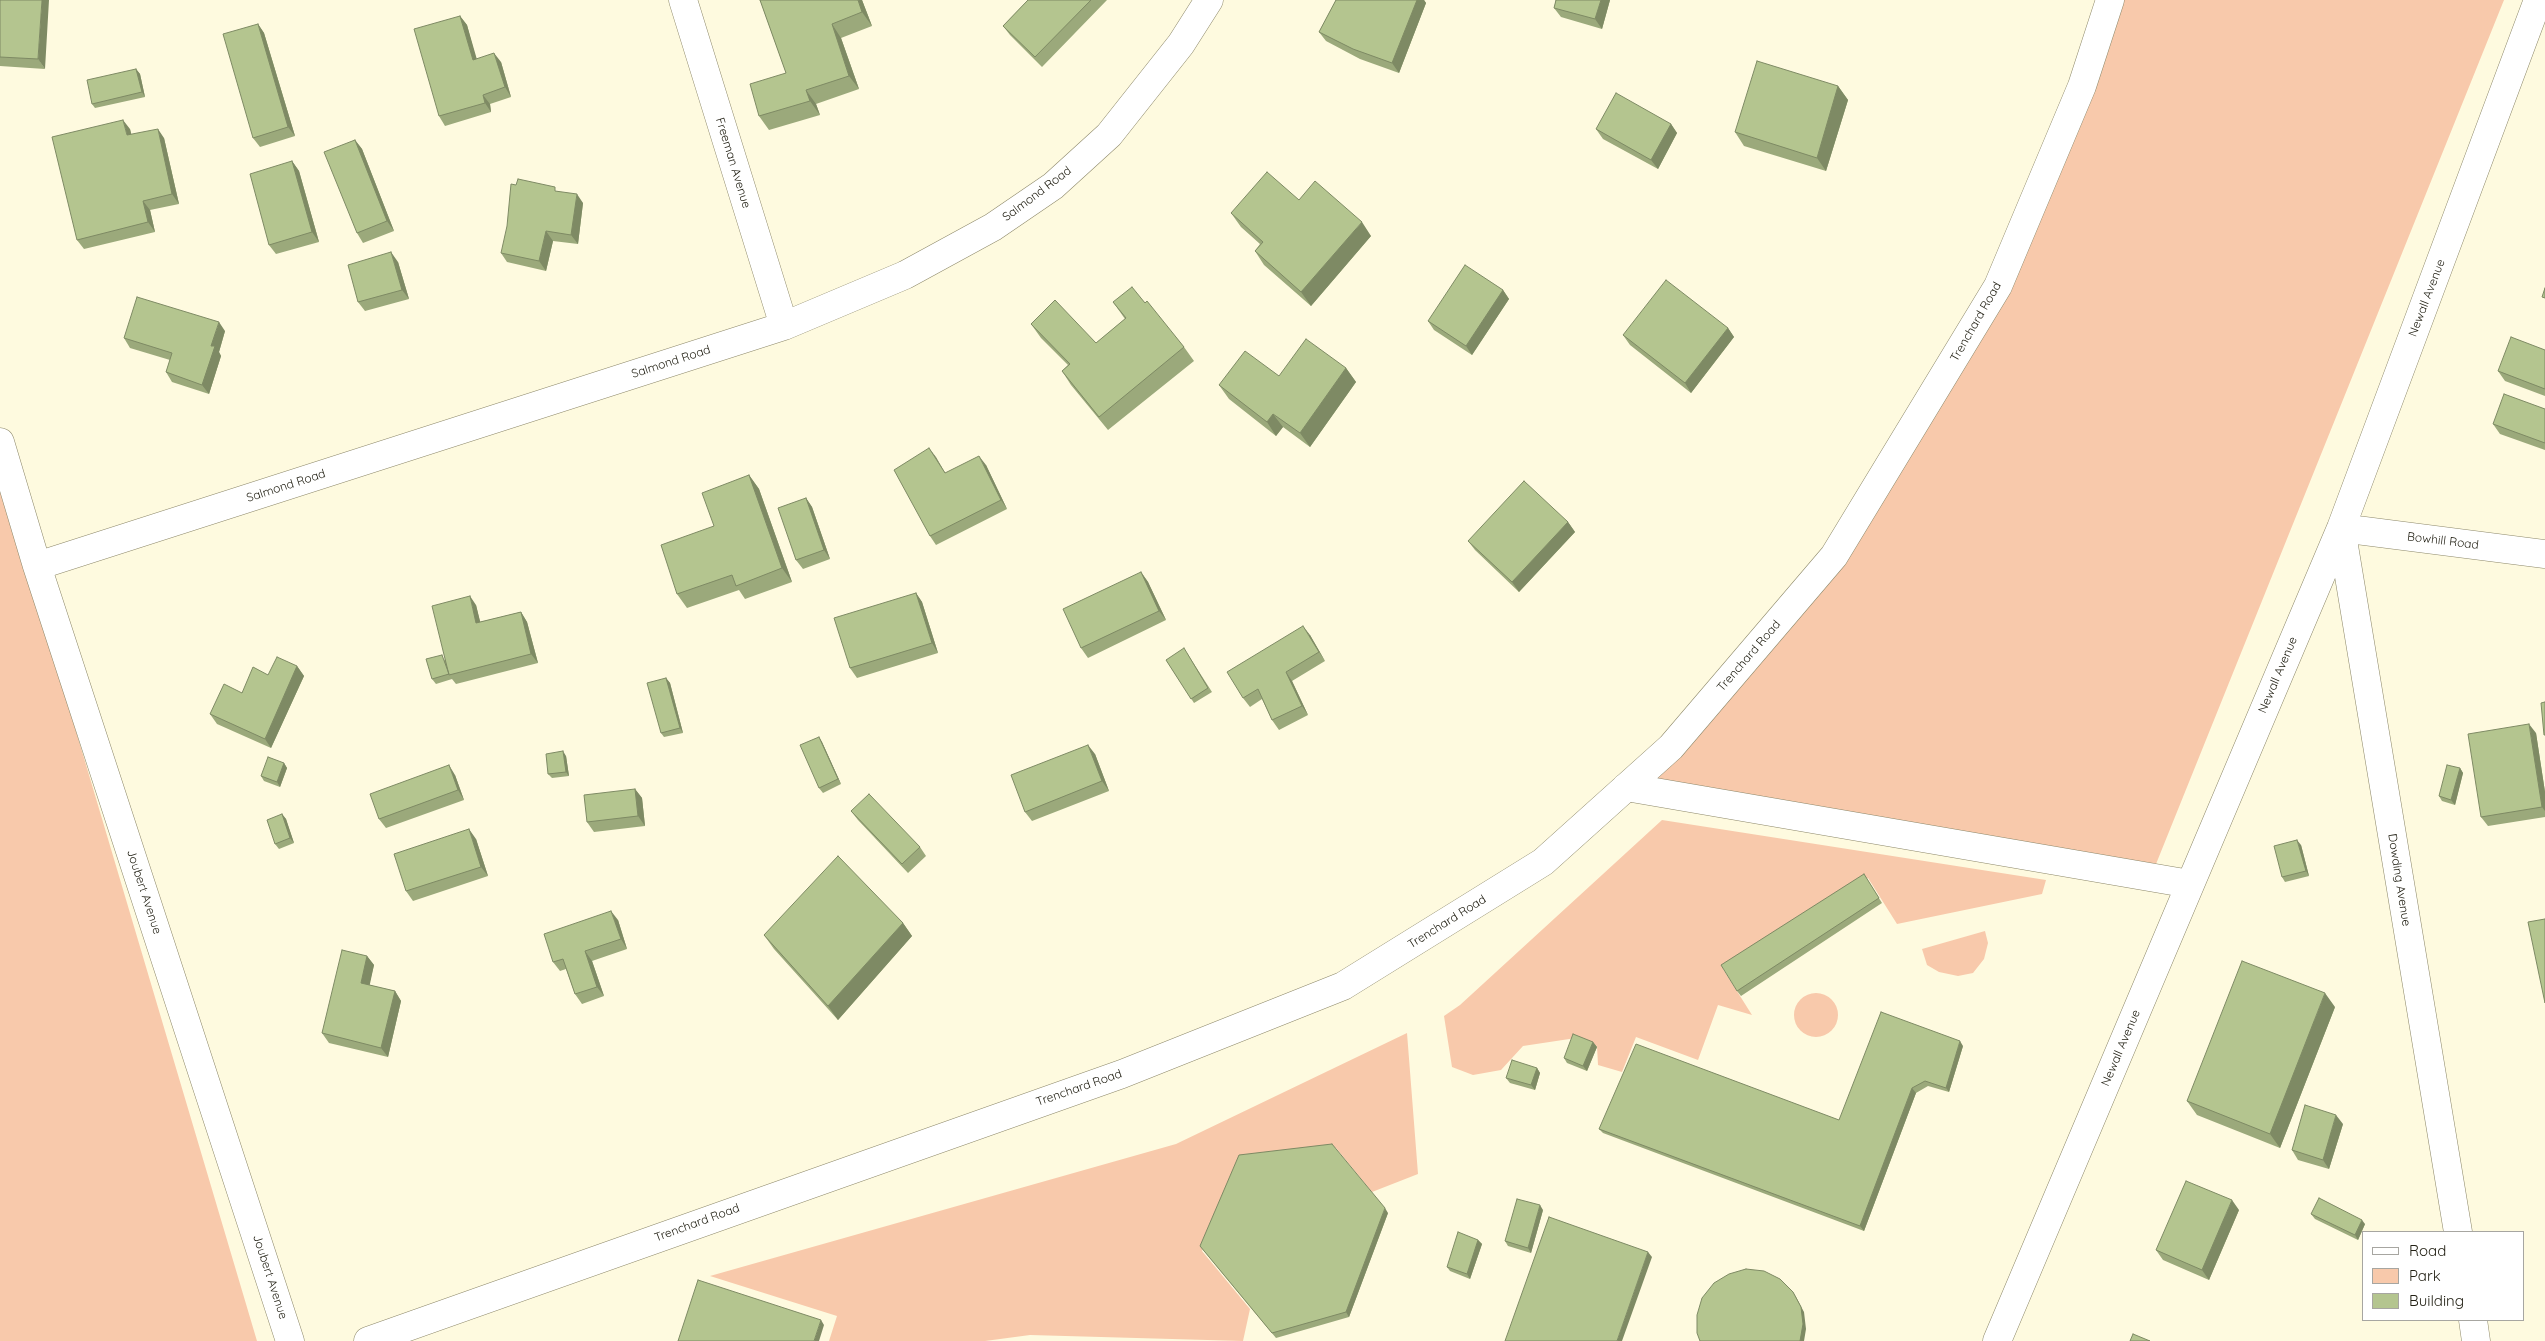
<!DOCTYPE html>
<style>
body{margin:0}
#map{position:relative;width:2545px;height:1341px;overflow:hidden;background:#fefadf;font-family:Quicksand,sans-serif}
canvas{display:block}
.legend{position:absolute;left:2362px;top:1231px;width:162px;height:90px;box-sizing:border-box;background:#fff;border:1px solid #a7a6a1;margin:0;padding:6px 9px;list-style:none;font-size:15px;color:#222014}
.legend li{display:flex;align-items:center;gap:10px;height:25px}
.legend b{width:25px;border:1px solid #a7a6a1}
</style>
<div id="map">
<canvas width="2545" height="1341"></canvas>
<ul class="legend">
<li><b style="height:6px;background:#fff"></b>Road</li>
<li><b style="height:14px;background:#f8c9ab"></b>Park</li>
<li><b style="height:14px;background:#b4c58f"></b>Building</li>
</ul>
</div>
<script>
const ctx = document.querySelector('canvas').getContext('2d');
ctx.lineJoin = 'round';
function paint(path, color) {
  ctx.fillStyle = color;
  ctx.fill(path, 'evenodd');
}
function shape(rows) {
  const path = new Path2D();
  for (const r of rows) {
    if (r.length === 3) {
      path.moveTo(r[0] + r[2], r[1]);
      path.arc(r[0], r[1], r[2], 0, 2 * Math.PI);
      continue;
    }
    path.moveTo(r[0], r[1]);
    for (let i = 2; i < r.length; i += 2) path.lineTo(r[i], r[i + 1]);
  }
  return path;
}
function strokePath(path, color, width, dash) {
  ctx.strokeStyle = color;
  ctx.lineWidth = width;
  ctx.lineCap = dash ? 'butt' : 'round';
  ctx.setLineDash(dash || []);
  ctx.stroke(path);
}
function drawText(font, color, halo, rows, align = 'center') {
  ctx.font = font + ' Quicksand,sans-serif';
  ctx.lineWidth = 4;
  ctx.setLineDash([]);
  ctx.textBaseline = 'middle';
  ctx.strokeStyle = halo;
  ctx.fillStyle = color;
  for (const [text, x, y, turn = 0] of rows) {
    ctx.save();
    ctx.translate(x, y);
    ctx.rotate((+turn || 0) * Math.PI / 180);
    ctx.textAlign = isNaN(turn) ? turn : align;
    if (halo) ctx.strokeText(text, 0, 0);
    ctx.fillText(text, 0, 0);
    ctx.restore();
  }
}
paint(shape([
 [2117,0,2504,0,2156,864,1646,779,1839,560,1998,299],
 [0,475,257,1341,0,1341],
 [1662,820,2046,880,2042,894,1897,924,1868,878,1723,969,1752,1015,1718,1005,1698,1060,1636,1037,1622,1072,1598,1065,1597,1046,1576,1038,1523,1046,1501,1070,1473,1075,1452,1067,1444,1016,1460,1005],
 [1985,931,1988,943,1984,959,1973,973,1958,976,1939,972,1927,965,1922,949],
 [1816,1015,22],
 [1407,1033,1418,1174,1372,1192,1336,1148,1241,1159,1202,1251,1250,1309,1243,1341,1030,1335,985,1341,829,1341,837,1316,710,1276,1176,1144]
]), '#f8c9ab');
const street = shape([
 [683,0,784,326],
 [0,442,37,566,290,1341],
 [37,566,784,326,905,275,993,227,1053,186,1109,135,1181,44,1209,0],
 [1626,787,2190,884],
 [2458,1232,2341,528,2545,554],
 [2473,1320,2476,1341],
 [368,1341,1122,1074,1343,986,1543,862,1671,747,1834,556,1998,286,2082,86,2110,0],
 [1997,1341,2341,528,2538,0]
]);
strokePath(street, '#8d886a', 29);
strokePath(street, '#fff', 28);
paint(shape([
 [0,0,45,69,0,66],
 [760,0,862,0,872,26,841,38,859,89,816,104,820,115,769,130,759,116,786,73],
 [1028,0,1107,0,1042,67,1010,35,1003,26],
 [1336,0,1424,0,1426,3,1399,73,1360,59,1326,41,1319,32],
 [1556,0,1610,0,1602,29,1561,17,1554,8],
 [460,16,467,25,476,59,501,62,511,97,490,104,491,112,445,126,439,116],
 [258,24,264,33,295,136,260,147,253,138],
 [136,69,140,74,145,97,95,108,92,104],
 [1838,86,1848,100,1826,171,1744,146,1735,132],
 [1671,124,1677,133,1658,169,1603,139,1596,129],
 [130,129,131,134,164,138,179,204,150,210,155,232,84,249,77,240],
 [355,140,362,149,394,231,363,243,357,233],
 [292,161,299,171,319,242,276,254,269,245],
 [558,191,583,203,578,244,553,241,546,271,507,262,501,253],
 [1299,200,1371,236,1311,306,1264,265,1255,251,1260,244,1241,227,1231,213],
 [398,262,409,299,365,311,358,302],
 [1503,290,1509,299,1472,355,1434,330,1428,321],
 [1113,302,1145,303,1184,347,1194,361,1108,430,1071,385,1062,371,1068,365,1041,338,1031,324,1096,343,1125,319],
 [1728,328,1734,337,1691,393,1630,345,1623,335],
 [225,331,219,352,221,356,209,394,172,382,166,372,170,360,130,348,124,338],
 [2545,350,2545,396,2505,381,2498,371],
 [1346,368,1356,382,1310,447,1283,427,1276,436,1229,399,1219,385],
 [2545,409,2545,450,2500,434,2493,424],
 [929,448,945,473,986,465,1007,509,936,545,930,536],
 [749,475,759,489,792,582,745,599,739,590,687,608,677,594,714,526],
 [806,498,812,507,830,559,803,569,796,560],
 [1568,522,1575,532,1519,592,1475,550,1468,541],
 [1141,572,1148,582,1166,620,1088,658,1081,648],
 [916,593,922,602,938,653,857,678,850,668],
 [476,605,480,622,521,612,527,622,538,663,456,684,452,679,436,684,432,679,445,659],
 [1310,635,1325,661,1292,681,1308,715,1279,730,1272,720,1262,699,1250,707,1243,698],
 [1187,653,1212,692,1194,703,1166,660],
 [297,666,304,676,271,748,217,724,210,714,268,675],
 [666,678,670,683,683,733,664,737,661,733],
 [2536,733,2545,792,2545,817,2488,826,2481,817],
 [819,737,822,742,841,784,823,793,819,788],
 [1095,754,1109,791,1032,821,1025,812],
 [566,756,569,776,552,778,548,774],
 [284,763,287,768,280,787,264,781,261,776],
 [2460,768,2463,773,2455,805,2442,801,2439,796],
 [455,775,464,800,386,828,379,819],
 [635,789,642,798,645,826,594,832,587,822],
 [851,811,920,847,926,856,908,873,858,820],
 [282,814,286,819,294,843,279,849,275,844],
 [476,839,488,876,413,901,406,891],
 [2301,845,2309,876,2285,882,2282,877],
 [1864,874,1882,903,1741,996,1737,991],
 [618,920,627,949,592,961,604,996,582,1004,575,994,566,969,560,971,553,962],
 [903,923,912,936,838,1020,774,949,764,935],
 [367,956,374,965,369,985,395,991,401,1001,388,1057,329,1043,322,1033],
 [2335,1007,2280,1148,2197,1115,2187,1101],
 [1593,1042,1597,1047,1587,1071,1567,1063,1564,1058],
 [1963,1046,1949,1092,1928,1086,1916,1093,1864,1231,1603,1133,1599,1129,1839,1120],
 [1537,1068,1540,1073,1535,1090,1510,1083,1506,1078],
 [2343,1124,2329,1169,2298,1160,2292,1150],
 [1543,1210,1531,1253,1508,1246,1505,1241],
 [2239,1210,2209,1280,2163,1260,2156,1250],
 [1388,1213,1349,1317,1276,1338,1200,1246],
 [2311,1214,2365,1224,2358,1240,2315,1219],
 [1478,1240,1482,1244,1470,1279,1450,1271,1447,1267]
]), '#9ba97b');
paint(shape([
 [42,0,49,0,45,69,38,59],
 [858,0,862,0,872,26,862,12],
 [1417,0,1424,0,1426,3,1399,73,1392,63],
 [1601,0,1610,0,1602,29,1595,19],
 [460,16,467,25,480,70,473,60],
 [258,24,264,33,295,136,288,127],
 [832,24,841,38,859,89,849,76],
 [494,53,501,62,511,97,505,87],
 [136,69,140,74,145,97,142,92],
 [1838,86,1848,100,1826,171,1817,158],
 [806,90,816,104,820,115,810,101],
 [483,95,490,104,491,112,485,103],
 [123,120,130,129,134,145,127,135],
 [1671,124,1677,133,1658,169,1651,160],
 [158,129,164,138,179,204,172,194],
 [355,140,362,149,394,231,387,221],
 [292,161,299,171,319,242,312,232],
 [577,194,583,203,578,244,571,235],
 [143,201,150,210,155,232,148,222],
 [1362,222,1371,236,1311,306,1301,292],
 [546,231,553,241,546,271,539,261],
 [391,252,398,262,409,299,402,290],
 [1503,290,1509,299,1472,355,1466,346],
 [219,322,225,331,219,352,221,356,209,394,202,385,211,346],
 [1728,328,1734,337,1691,393,1685,383],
 [1346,368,1356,382,1310,447,1300,433],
 [1273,414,1283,427,1276,436,1267,422],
 [929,448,936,457,951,483,945,473],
 [979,456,986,465,1007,509,1001,500],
 [749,475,759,489,792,582,782,568],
 [806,498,812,507,830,559,824,550],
 [1568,522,1575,532,1519,592,1512,582],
 [1141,572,1148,582,1166,620,1159,611],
 [916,593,922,602,938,653,932,643],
 [470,596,476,605,483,633,476,623],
 [521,612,527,622,538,663,531,654],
 [1303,626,1310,635,1325,661,1319,652],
 [297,666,304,676,271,748,265,739],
 [1286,672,1292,681,1308,715,1302,706],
 [666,678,670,683,683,733,680,728],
 [2529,724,2536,733,2545,792,2545,811,2542,807],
 [819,737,822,742,841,784,838,779],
 [1088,745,1095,754,1109,791,1102,781],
 [563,751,566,756,569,776,566,772],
 [284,763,287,768,280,787,277,782],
 [449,765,455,775,464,800,458,790],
 [2460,768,2463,773,2455,805,2451,800],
 [635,789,642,798,645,826,638,816],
 [282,814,286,819,294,843,290,838],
 [469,829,476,839,488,876,481,867],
 [2297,840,2301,845,2309,876,2306,871],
 [611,911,618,920,627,949,621,939],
 [903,923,912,936,838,1020,828,1006],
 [585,951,592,961,604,996,597,987],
 [367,956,374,965,368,993,361,983],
 [395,991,401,1001,388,1057,381,1048],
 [2325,993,2335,1007,2280,1148,2270,1134],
 [1960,1041,1963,1046,1949,1092,1946,1088],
 [1593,1042,1597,1047,1587,1071,1583,1066],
 [1537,1068,1540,1073,1535,1090,1531,1085],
 [1912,1088,1916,1093,1864,1231,1860,1226],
 [2336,1115,2343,1124,2329,1169,2323,1160],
 [2232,1200,2239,1210,2209,1280,2202,1270],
 [1540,1205,1543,1210,1531,1253,1528,1248],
 [1385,1208,1388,1213,1349,1317,1346,1312],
 [2362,1220,2365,1224,2358,1240,2355,1235],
 [1478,1240,1482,1244,1470,1279,1467,1274],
 [1648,1252,1652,1257,1622,1341,1617,1341],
 [1793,1292,1796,1297,1804,1312,1806,1329,1804,1341,1800,1341],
 [821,1320,824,1325,819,1341,814,1341]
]), '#7e8a64');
const building = shape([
 [0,0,42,0,38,59,0,57,0,0],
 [760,0,858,0,862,12,832,24,849,76,806,90,810,101,759,116,750,84,786,73,760,0],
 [1028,0,1091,0,1035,57,1003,26,1028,0],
 [1336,0,1417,0,1392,63,1353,49,1319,32,1336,0],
 [1556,0,1601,0,1595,19,1554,8,1556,0],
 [460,16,473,60,494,53,505,87,483,95,485,103,439,116,414,29,460,16],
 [258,24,288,127,253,138,223,34,258,24],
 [1757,61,1838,86,1817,158,1735,132,1757,61],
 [136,69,142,92,92,104,87,80,136,69],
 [1616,93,1671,124,1651,160,1596,129,1616,93],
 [123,120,127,135,158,129,172,194,143,201,148,222,77,240,52,137,123,120],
 [355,140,387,221,357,233,324,152,355,140],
 [292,161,312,232,269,245,250,174,292,161],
 [1267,172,1299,200,1315,181,1362,222,1301,292,1255,251,1263,242,1231,213,1267,172],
 [518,179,555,187,555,191,577,194,571,235,546,231,539,261,501,253,507,226,511,184,516,185,518,179],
 [391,252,402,290,358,302,348,265,391,252],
 [1465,265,1503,290,1466,346,1428,321,1465,265],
 [1666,280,1728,328,1685,383,1623,335,1666,280],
 [1132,287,1145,303,1147,301,1184,347,1099,417,1062,371,1070,364,1031,324,1055,300,1096,343,1126,318,1113,302,1132,287],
 [2545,288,2545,298,2542,297,2545,288],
 [137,297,219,322,211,346,215,346,202,385,166,372,172,353,124,338,137,297],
 [2511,337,2545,350,2545,389,2498,371,2511,337],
 [1306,339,1346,368,1300,433,1273,414,1267,422,1219,385,1245,351,1279,376,1306,339],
 [2504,394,2545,409,2545,443,2493,424,2504,394],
 [929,448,945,473,979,456,1001,500,930,536,894,470,929,448],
 [749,475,782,568,736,586,732,575,677,594,661,545,714,526,702,493,749,475],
 [1524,481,1568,522,1512,582,1468,541,1524,481],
 [806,498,824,550,796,560,778,508,806,498],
 [1141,572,1159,611,1081,648,1063,609,1141,572],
 [916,593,932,643,850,668,834,618,916,593],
 [470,596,476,623,521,612,531,654,449,675,432,606,470,596],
 [1303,626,1319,652,1286,672,1302,706,1272,720,1258,689,1243,698,1227,672,1303,626],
 [1184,648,1208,688,1191,699,1166,660,1184,648],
 [442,655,449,674,432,679,426,659,442,655],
 [277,657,297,666,265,739,210,714,224,684,242,693,253,667,268,675,277,657],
 [666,678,680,728,661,733,647,683,666,678],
 [2545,702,2545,735,2544,735,2541,703,2545,702],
 [2529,724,2542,807,2481,817,2468,734,2529,724],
 [819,737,838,779,819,788,800,745,819,737],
 [1088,745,1102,781,1025,812,1011,775,1088,745],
 [563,751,566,772,548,774,546,754,563,751],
 [268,757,284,763,277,782,261,776,268,757],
 [449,765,458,790,379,819,370,794,449,765],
 [2447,765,2460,768,2451,800,2439,796,2447,765],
 [635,789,638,816,587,822,584,795,635,789],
 [869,794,920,847,902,864,851,811,869,794],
 [282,814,290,838,275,844,267,820,282,814],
 [469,829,481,867,406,891,394,854,469,829],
 [2297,840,2306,871,2282,877,2274,846,2297,840],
 [838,856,903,923,828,1006,764,935,838,856],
 [1864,874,1879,898,1737,991,1721,965,1864,874],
 [611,911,621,939,585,951,597,987,575,994,563,959,553,962,544,934,611,911],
 [2545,919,2545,1003,2528,922,2545,919],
 [342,950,367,956,361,983,395,991,381,1048,322,1033,342,950],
 [2242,961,2325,993,2270,1134,2187,1101,2242,961],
 [1881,1012,1960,1041,1946,1088,1925,1081,1912,1088,1860,1226,1599,1129,1636,1044,1839,1120,1881,1012],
 [1573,1034,1593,1042,1583,1066,1564,1058,1573,1034],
 [1512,1060,1537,1068,1531,1085,1506,1078,1512,1060],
 [2305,1105,2336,1115,2323,1160,2292,1150,2305,1105],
 [1332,1144,1385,1208,1346,1312,1272,1333,1200,1246,1239,1155,1332,1144],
 [2186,1181,2232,1200,2202,1270,2156,1250,2186,1181],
 [2319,1198,2362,1220,2355,1235,2311,1214,2319,1198],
 [1517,1199,1540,1205,1528,1248,1505,1241,1517,1199],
 [1549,1217,1648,1252,1617,1341,1505,1341,1549,1217],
 [1458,1232,1478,1240,1467,1274,1447,1267,1458,1232],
 [1746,1269,1764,1271,1780,1279,1793,1292,1801,1307,1803,1324,1800,1341,1700,1341,1697,1333,1697,1315,1702,1298,1714,1283,1729,1274,1746,1269],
 [698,1280,821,1320,814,1341,678,1341,698,1280],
 [2133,1334,2150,1341,2130,1341,2133,1334]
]);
paint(building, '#b4c58f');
strokePath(building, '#7e8a64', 1);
drawText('12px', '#222014', '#fff', [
 ["Freeman Avenue",733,163,73],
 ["Salmond Road",1037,194,-37],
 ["Newall Avenue",2427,298,-69],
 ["Trenchard Road",1976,322,-60],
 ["Salmond Road",671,362,-18],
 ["Salmond Road",286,486,-18],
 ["Bowhill Road",2443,541,7],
 ["Trenchard Road",1749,656,-49],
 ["Newall Avenue",2278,675,-67],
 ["Dowding Avenue",2399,880,81],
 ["Joubert Avenue",144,892,72],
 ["Trenchard Road",1447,922,-32],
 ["Newall Avenue",2121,1048,-67],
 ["Trenchard Road",1079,1088,-19],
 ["Trenchard Road",697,1223,-20],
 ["Joubert Avenue",270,1277,72]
]);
</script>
